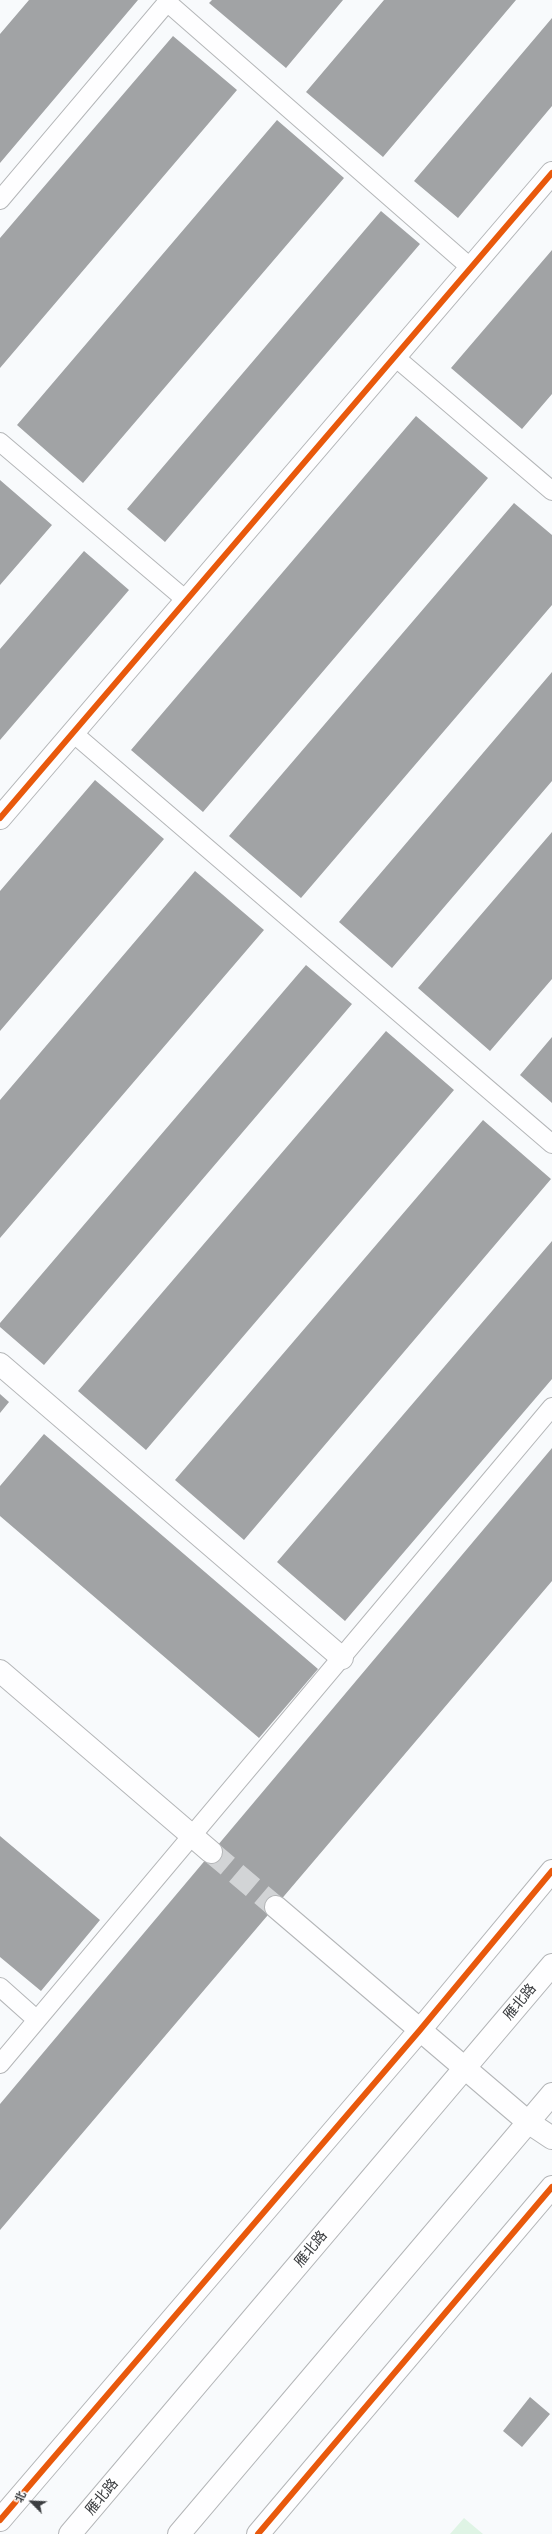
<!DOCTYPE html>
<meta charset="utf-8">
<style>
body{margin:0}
#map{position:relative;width:552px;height:2534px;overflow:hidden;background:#f8fafc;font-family:"Roboto Serif","Noto Sans SC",serif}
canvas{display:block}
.north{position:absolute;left:12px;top:2482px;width:40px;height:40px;-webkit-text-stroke:3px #fff;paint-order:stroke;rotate:294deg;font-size:11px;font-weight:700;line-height:16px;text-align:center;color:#3b3d40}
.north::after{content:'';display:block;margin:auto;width:14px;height:18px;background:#3b3d40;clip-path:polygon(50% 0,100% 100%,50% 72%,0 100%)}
</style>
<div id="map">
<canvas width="552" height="2534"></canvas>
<div class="north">北</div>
</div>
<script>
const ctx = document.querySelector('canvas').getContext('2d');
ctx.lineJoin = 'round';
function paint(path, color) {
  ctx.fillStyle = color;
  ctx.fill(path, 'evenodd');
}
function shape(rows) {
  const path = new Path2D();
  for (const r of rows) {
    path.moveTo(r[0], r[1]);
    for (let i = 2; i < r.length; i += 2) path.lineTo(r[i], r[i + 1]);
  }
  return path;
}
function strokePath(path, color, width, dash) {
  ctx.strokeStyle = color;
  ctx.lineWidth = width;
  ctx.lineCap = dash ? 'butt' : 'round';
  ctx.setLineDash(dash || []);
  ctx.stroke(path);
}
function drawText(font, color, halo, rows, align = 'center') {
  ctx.font = font + ' "Roboto Serif","Noto Sans SC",serif';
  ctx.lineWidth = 4;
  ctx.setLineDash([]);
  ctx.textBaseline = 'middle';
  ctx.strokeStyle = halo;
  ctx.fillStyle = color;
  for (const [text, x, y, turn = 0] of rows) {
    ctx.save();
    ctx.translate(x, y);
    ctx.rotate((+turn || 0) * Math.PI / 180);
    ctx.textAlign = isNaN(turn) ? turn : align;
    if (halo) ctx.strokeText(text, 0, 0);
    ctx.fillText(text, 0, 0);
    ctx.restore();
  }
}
paint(shape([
 [464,2518,483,2534,450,2534]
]), '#dff4e5');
paint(shape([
 [29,0,138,0,0,163,0,34],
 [212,0,343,0,286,68,209,3],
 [384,0,516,0,383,157,306,92],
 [552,18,552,106,458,218,414,181],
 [173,36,237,90,0,368,0,238],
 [277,120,344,178,83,483,17,425],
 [381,211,420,244,165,542,127,509],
 [552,250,552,394,522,429,451,368],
 [416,416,488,478,203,812,131,750],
 [0,480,52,525,0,585],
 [514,503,552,535,552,605,301,898,229,836],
 [84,551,129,590,0,740,0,649],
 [552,672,552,781,392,968,339,922],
 [95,780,164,839,0,1031,0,891],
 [552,832,552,979,490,1051,418,988],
 [195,871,264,930,0,1238,0,1100],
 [306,965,352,1004,44,1365,0,1327,0,1323],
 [386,1031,454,1090,146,1450,78,1391],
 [552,1037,552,1103,520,1075],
 [483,1120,551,1179,244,1540,175,1480],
 [552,1241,552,1379,345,1621,277,1562],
 [0,1394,9,1402,0,1413],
 [44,1434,318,1669,259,1738,0,1516,0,1486],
 [552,1448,552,1581,0,2230,0,2104],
 [0,1836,100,1920,41,1991,0,1957],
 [530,2397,550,2414,522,2447,503,2431]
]), '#a1a3a5');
strokePath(shape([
 [211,1852,276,1907]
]), '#d2d4d6', 22, [22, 11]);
const lane = shape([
 [167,2,471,268],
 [0,200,169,0],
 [395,357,552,491],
 [0,442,186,600],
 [73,733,552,1144],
 [0,1987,37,2020],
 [0,2064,552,1407]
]);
const street = shape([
 [0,818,552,173],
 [0,1364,342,1658],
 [0,1671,211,1852],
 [276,1907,528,2122,552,2138],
 [0,2520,420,2030,552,1871],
 [258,2534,552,2187]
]);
const primary = shape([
 [70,2534,552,1965],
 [179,2534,552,2094]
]);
strokePath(lane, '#b4b6b8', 20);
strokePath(street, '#b4b6b8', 24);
strokePath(primary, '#b4b6b8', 24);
strokePath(lane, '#fefeff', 18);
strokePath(street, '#fefeff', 22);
strokePath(primary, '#fefeff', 22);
strokePath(shape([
 [0,818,552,173],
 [0,2520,420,2030,552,1871],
 [258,2534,552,2187]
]), '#e8590c', 6);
drawText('14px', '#3b3d40', '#fff', [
 ["雁北路",520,2002,-50],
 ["雁北路",311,2249,-50],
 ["雁北路",102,2497,-50]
]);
</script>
